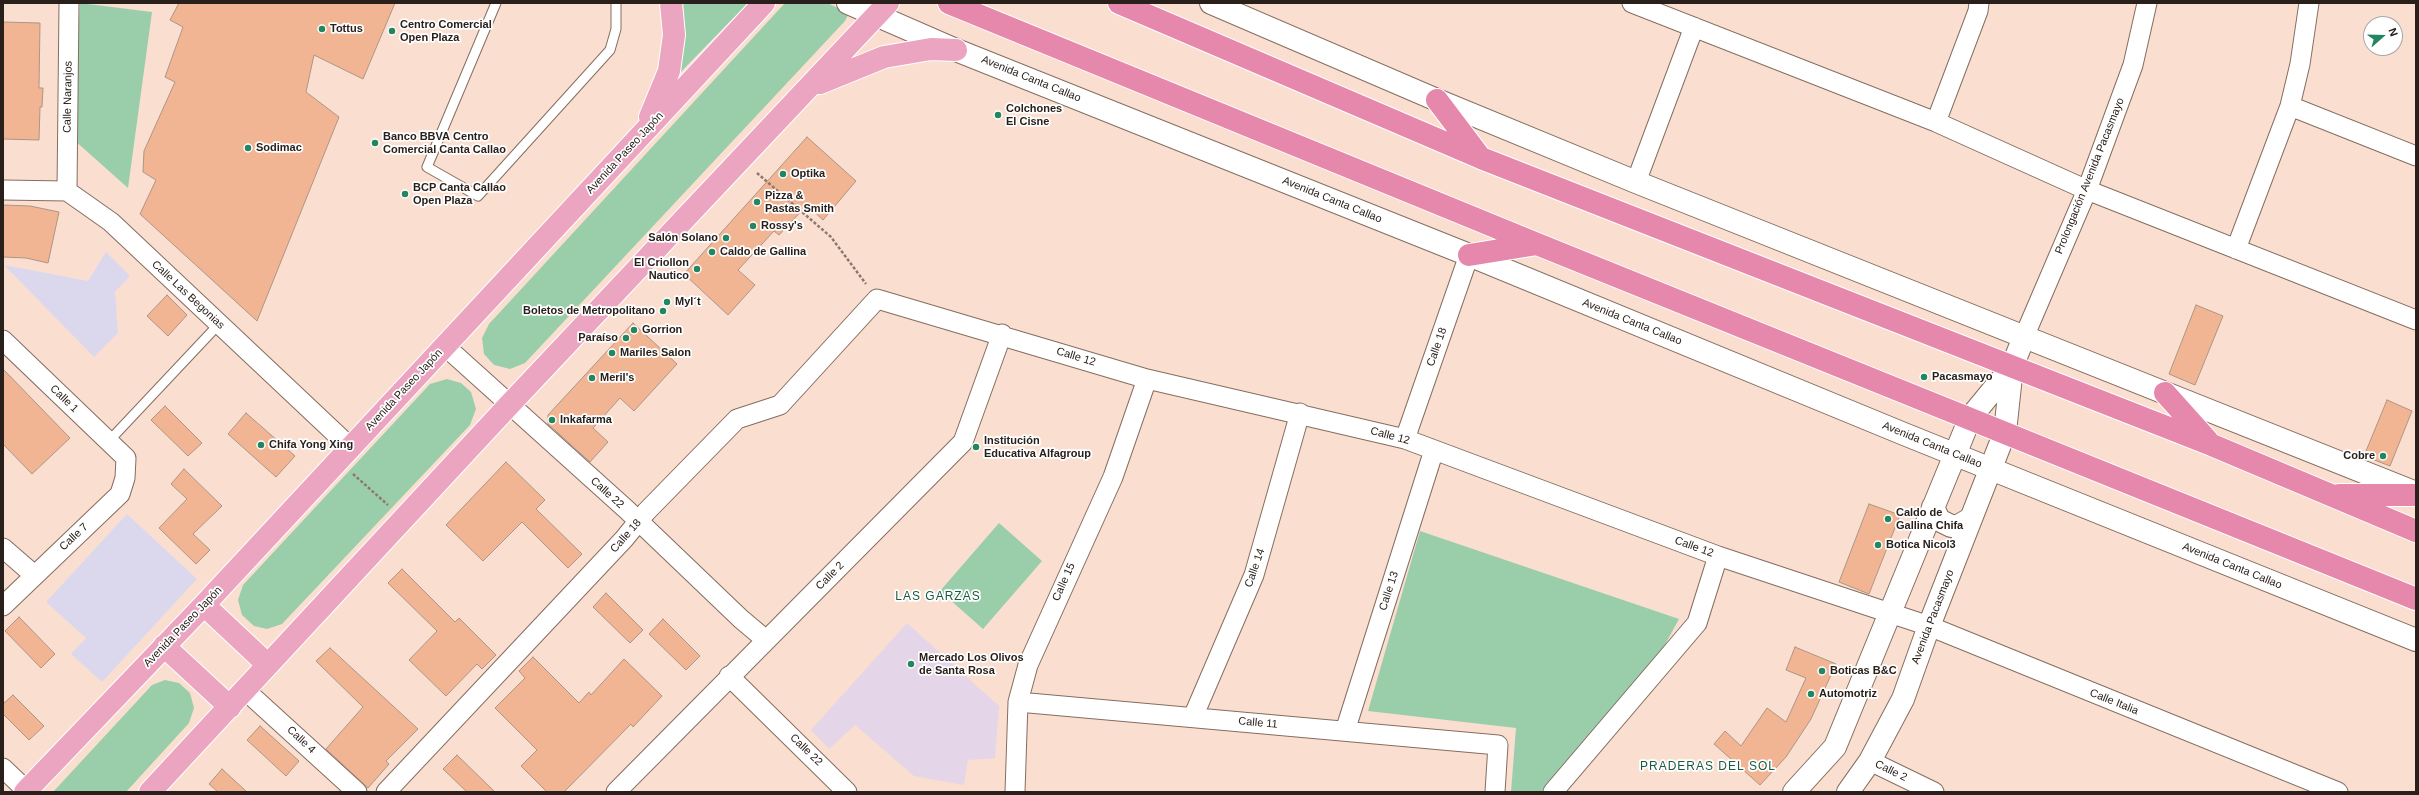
<!DOCTYPE html>
<meta charset="utf-8">
<style>
body{margin:0}
#map{position:relative;width:2419px;height:795px;overflow:hidden;background:#fadfd0;font-family:Helvetica,sans-serif}
canvas{display:block}
.frame{position:absolute;inset:0;border:4px solid #2a201b;pointer-events:none}
.north{position:absolute;left:2363px;top:16px;width:40px;height:40px;box-sizing:border-box;background:#fff;border:1px solid #aaa6a4;border-radius:50%;rotate:70deg;font-size:11px;font-weight:700;line-height:16px;text-align:center;color:#2a201b}
.north::after{content:'';display:block;margin:auto;width:14px;height:18px;background:#238660;clip-path:polygon(50% 0,100% 100%,50% 72%,0 100%)}
</style>
<div id="map">
<canvas width="2419" height="795"></canvas>
<div class="frame"></div>
<div class="north">N</div>
</div>
<script>
const ctx = document.querySelector('canvas').getContext('2d');
ctx.lineJoin = 'round';
function paint(path, color) {
  ctx.fillStyle = color;
  ctx.fill(path, 'evenodd');
}
function shape(rows) {
  const path = new Path2D();
  for (const r of rows) {
    path.moveTo(r[0], r[1]);
    for (let i = 2; i < r.length; i += 2) path.lineTo(r[i], r[i + 1]);
  }
  return path;
}
function strokePath(path, color, width, dash) {
  ctx.strokeStyle = color;
  ctx.lineWidth = width;
  ctx.lineCap = dash ? 'butt' : 'round';
  ctx.setLineDash(dash || []);
  ctx.stroke(path);
}
function drawText(font, color, halo, rows, align = 'center') {
  ctx.font = font + ' Helvetica,sans-serif';
  ctx.lineWidth = 3.5;
  ctx.setLineDash([]);
  ctx.textBaseline = 'middle';
  ctx.strokeStyle = halo;
  ctx.fillStyle = color;
  for (const [text, x, y, turn = 0] of rows) {
    ctx.save();
    ctx.translate(x, y);
    ctx.rotate((+turn || 0) * Math.PI / 180);
    ctx.textAlign = isNaN(turn) ? turn : align;
    if (halo) ctx.strokeText(text, 0, 0);
    ctx.fillText(text, 0, 0);
    ctx.restore();
  }
}
paint(shape([
 [907,623,999,706,995,758,968,760,964,785,914,776,855,725,829,749,811,730]
]), '#e4d5e8');
paint(shape([
 [106,252,130,276,115,292,118,333,94,357,4,265,88,281],
 [127,514,197,579,102,682,71,654,86,638,46,602]
]), '#dbd8ee');
paint(shape([
 [80,3,152,12,128,188,73,139],
 [683,3,748,3,672,81,684,22],
 [785,3,827,3,849,13,845,21,525,363,510,369,494,365,484,354,482,338,489,324],
 [447,379,461,383,471,392,476,409,470,425,282,624,267,629,254,626,242,615,238,600,243,585,430,384],
 [999,523,1042,561,983,629,940,591],
 [1420,531,1679,619,1661,652,1544,792,1511,792,1516,728,1368,711],
 [165,680,179,683,190,693,194,708,189,723,126,792,53,792,152,685]
]), '#9aceab');
const building = shape([
 [179,3,395,3,363,79,314,55,306,92,339,117,257,321,140,214,156,180,143,172,144,151,175,82,165,77,183,27,170,20,179,3],
 [3,22,40,23,39,88,43,88,42,107,40,107,39,140,3,139,3,22],
 [807,137,856,181,823,220,807,205,779,235,774,231,738,270,755,285,728,315,684,274,807,137],
 [3,205,30,206,59,212,48,263,26,258,3,257,3,205],
 [167,295,187,315,168,336,147,316,167,295],
 [2196,305,2223,316,2195,385,2169,374,2196,305],
 [633,323,677,364,634,411,620,398,593,428,608,442,590,462,548,424,548,415,633,323],
 [3,369,70,438,32,474,3,444,3,369],
 [2387,400,2412,411,2390,466,2364,456,2387,400],
 [165,406,202,443,188,456,151,420,165,406],
 [246,413,295,456,276,477,228,434,246,413],
 [506,462,545,500,536,509,582,554,568,568,522,522,483,561,446,525,506,462],
 [184,469,222,506,193,534,210,550,196,564,159,528,187,499,171,484,184,469],
 [1869,504,1900,515,1869,594,1839,582,1869,504],
 [402,569,455,622,459,618,496,655,482,669,477,664,446,696,409,660,437,631,388,583,402,569],
 [606,593,643,630,630,643,593,607,606,593],
 [19,617,55,654,41,668,5,631,19,617],
 [663,619,700,656,686,670,649,634,663,619],
 [1795,647,1836,664,1811,719,1786,757,1760,785,1714,744,1725,731,1741,746,1767,708,1786,722,1806,678,1786,670,1795,647],
 [330,648,418,729,386,761,389,764,368,788,326,749,363,707,316,661,330,648],
 [533,657,579,703,589,692,591,695,624,659,662,696,633,727,631,724,564,792,547,792,521,766,537,750,495,708,525,678,519,671,533,657],
 [13,695,44,726,29,740,3,714,3,704,13,695],
 [260,726,299,761,286,776,247,740,260,726],
 [457,755,495,792,467,792,443,769,457,755],
 [222,769,247,792,218,792,209,784,222,769]
]);
paint(building, '#f2b593');
strokePath(building, '#ad9486', 1);
const service = shape([
 [496,3,427,167,478,196,610,50,616,29,616,3],
 [108,442,219,324]
]);
const minor = shape([
 [1632,3,1936,122,2087,190,2416,320],
 [2290,106,2416,156],
 [1936,122,1978,11,1979,3],
 [1636,182,1694,27],
 [3,190,67,191,111,222,351,448],
 [67,191,69,3],
 [2236,249,2290,106,2300,64,2309,3],
 [2024,337,2087,190,2133,65,2147,3],
 [3,340,126,458,125,478,120,494,3,606],
 [446,347,627,510,741,619,766,640],
 [1405,439,1469,255],
 [3,548,33,574],
 [729,676,847,792],
 [245,690,357,792],
 [1018,702,1498,745,1495,792],
 [1193,717,1254,575,1300,413],
 [1345,731,1434,450],
 [1870,761,1934,792],
 [3,768,26,790],
 [386,792,624,539,646,512,737,419,780,405,877,299,1147,379,1405,439,1718,556,1929,626,2338,792],
 [616,792,963,442,1002,334],
 [1015,792,1018,702,1028,665,1113,477,1147,379],
 [1553,792,1697,623,1718,556]
]);
const secondary = shape([
 [848,3,956,50,1469,255,1904,434,2416,640],
 [1211,3,1437,100,1636,182,2416,493],
 [1933,507,1939,520,1951,526,1958,526,1970,519],
 [1794,792,1835,747,1970,418,2012,367],
 [1848,792,1870,761,1903,699,1929,626,2005,432,2012,367,2024,337]
]);
const primary = shape([
 [820,83,884,57,931,49,956,50],
 [650,117,669,71,674,35,671,3],
 [204,605,268,665],
 [164,646,230,707],
 [25,792,204,605,764,3],
 [150,792,510,404,888,3]
]);
const trunk = shape([
 [949,3,1537,244,2416,599],
 [1119,3,1481,158,2212,445,2416,531],
 [1437,100,1480,157],
 [1469,255,1537,244],
 [2165,393,2208,441],
 [2339,495,2416,495]
]);
strokePath(service, '#856d60', 11);
strokePath(minor, '#856d60', 21);
strokePath(secondary, '#856d60', 24);
strokePath(primary, '#fff', 24);
strokePath(trunk, '#fff', 24);
strokePath(shape([
 [757,173,831,237,866,284],
 [353,474,388,505]
]), '#8b796f', 2.5, [3, 2]);
strokePath(service, '#fff', 9);
strokePath(minor, '#fff', 19);
strokePath(secondary, '#fff', 22);
strokePath(primary, '#eca5c1', 22);
strokePath(trunk, '#e687ac', 22);
for (const [x, y, r, color] of [
 [322,29,4,"#238660"],
 [392,31,4,"#238660"],
 [998,115,4,"#238660"],
 [375,143,4,"#238660"],
 [248,148,4,"#238660"],
 [783,174,4,"#238660"],
 [405,194,4,"#238660"],
 [757,202,4,"#238660"],
 [753,226,4,"#238660"],
 [726,238,4,"#238660"],
 [712,252,4,"#238660"],
 [697,269,4,"#238660"],
 [667,302,4,"#238660"],
 [663,311,4,"#238660"],
 [634,330,4,"#238660"],
 [626,338,4,"#238660"],
 [612,353,4,"#238660"],
 [1924,377,4,"#238660"],
 [592,378,4,"#238660"],
 [552,420,4,"#238660"],
 [261,445,4,"#238660"],
 [976,447,4,"#238660"],
 [2383,456,4,"#238660"],
 [1888,519,4,"#238660"],
 [1878,545,4,"#238660"],
 [911,664,4,"#238660"],
 [1822,671,4,"#238660"],
 [1811,694,4,"#238660"]
]) {
  const dot = new Path2D();
  dot.arc(x, y, r, 0, 2 * Math.PI);
  ctx.fillStyle = color;
  ctx.fill(dot);
  strokePath(dot, '#fff', 1.5);
}
drawText('bold 11px', '#2a201b', '#fff', [
 ["Centro Comercial",400,25],
 ["Open Plaza",400,38],
 ["Tottus",330,29],
 ["Colchones",1006,109],
 ["El Cisne",1006,122],
 ["Banco BBVA Centro",383,137],
 ["Comercial Canta Callao",383,150],
 ["Sodimac",256,148],
 ["Optika",791,174],
 ["BCP Canta Callao",413,188],
 ["Open Plaza",413,201],
 ["Pizza &",765,196],
 ["Pastas Smith",765,209],
 ["Rossy's",761,226],
 ["Salón Solano",718,238,"right"],
 ["Caldo de Gallina",720,252],
 ["El Criollon",689,263,"right"],
 ["Nautico",689,276,"right"],
 ["Myl´t",675,302],
 ["Boletos de Metropolitano",655,311,"right"],
 ["Gorrion",642,330],
 ["Paraíso",618,338,"right"],
 ["Mariles Salon",620,353],
 ["Pacasmayo",1932,377],
 ["Meril's",600,378],
 ["Inkafarma",560,420],
 ["Institución",984,441],
 ["Educativa Alfagroup",984,454],
 ["Chifa Yong Xing",269,445],
 ["Cobre",2375,456,"right"],
 ["Caldo de",1896,513],
 ["Gallina Chifa",1896,526],
 ["Botica Nicol3",1886,545],
 ["Mercado Los Olivos",919,658],
 ["de Santa Rosa",919,671],
 ["Boticas B&C",1830,671],
 ["Automotriz",1819,694]
], 'left');
drawText('11px', '#2a201b', '#fff', [
 ["Avenida Canta Callao",1031,79,22],
 ["Calle Naranjos",68,97,-89],
 ["Avenida Paseo Japón",625,153,-47],
 ["Prolongación Avenida Pacasmayo",2090,176,-68],
 ["Avenida Canta Callao",1332,200,22],
 ["Calle Las Begonias",188,295,43],
 ["Avenida Canta Callao",1632,322,22],
 ["Calle 18",1437,347,-71],
 ["Calle 12",1076,357,17],
 ["Avenida Paseo Japón",404,390,-47],
 ["Calle 1",64,399,44],
 ["Calle 12",1390,436,15],
 ["Avenida Canta Callao",1932,445,22],
 ["Calle 22",607,493,42],
 ["Calle 18",626,536,-49],
 ["Calle 7",74,537,-43],
 ["Calle 12",1694,547,20],
 ["Avenida Canta Callao",2232,566,22],
 ["Calle 14",1255,568,-71],
 ["Calle 2",830,576,-45],
 ["Calle 15",1064,582,-66],
 ["Calle 13",1389,591,-72],
 ["Avenida Pacasmayo",1933,617,-69],
 ["Avenida Paseo Japón",183,627,-46],
 ["Calle Italia",2114,702,22],
 ["Calle 11",1258,723,5],
 ["Calle 4",301,740,43],
 ["Calle 22",806,750,44],
 ["Calle 2",1891,771,26]
]);
ctx.letterSpacing = '1px';
drawText('12px', '#195b41', '#fff', [
 ["LAS GARZAS",938,597],
 ["PRADERAS DEL SOL",1708,767]
]);
ctx.letterSpacing = '0px';
</script>
